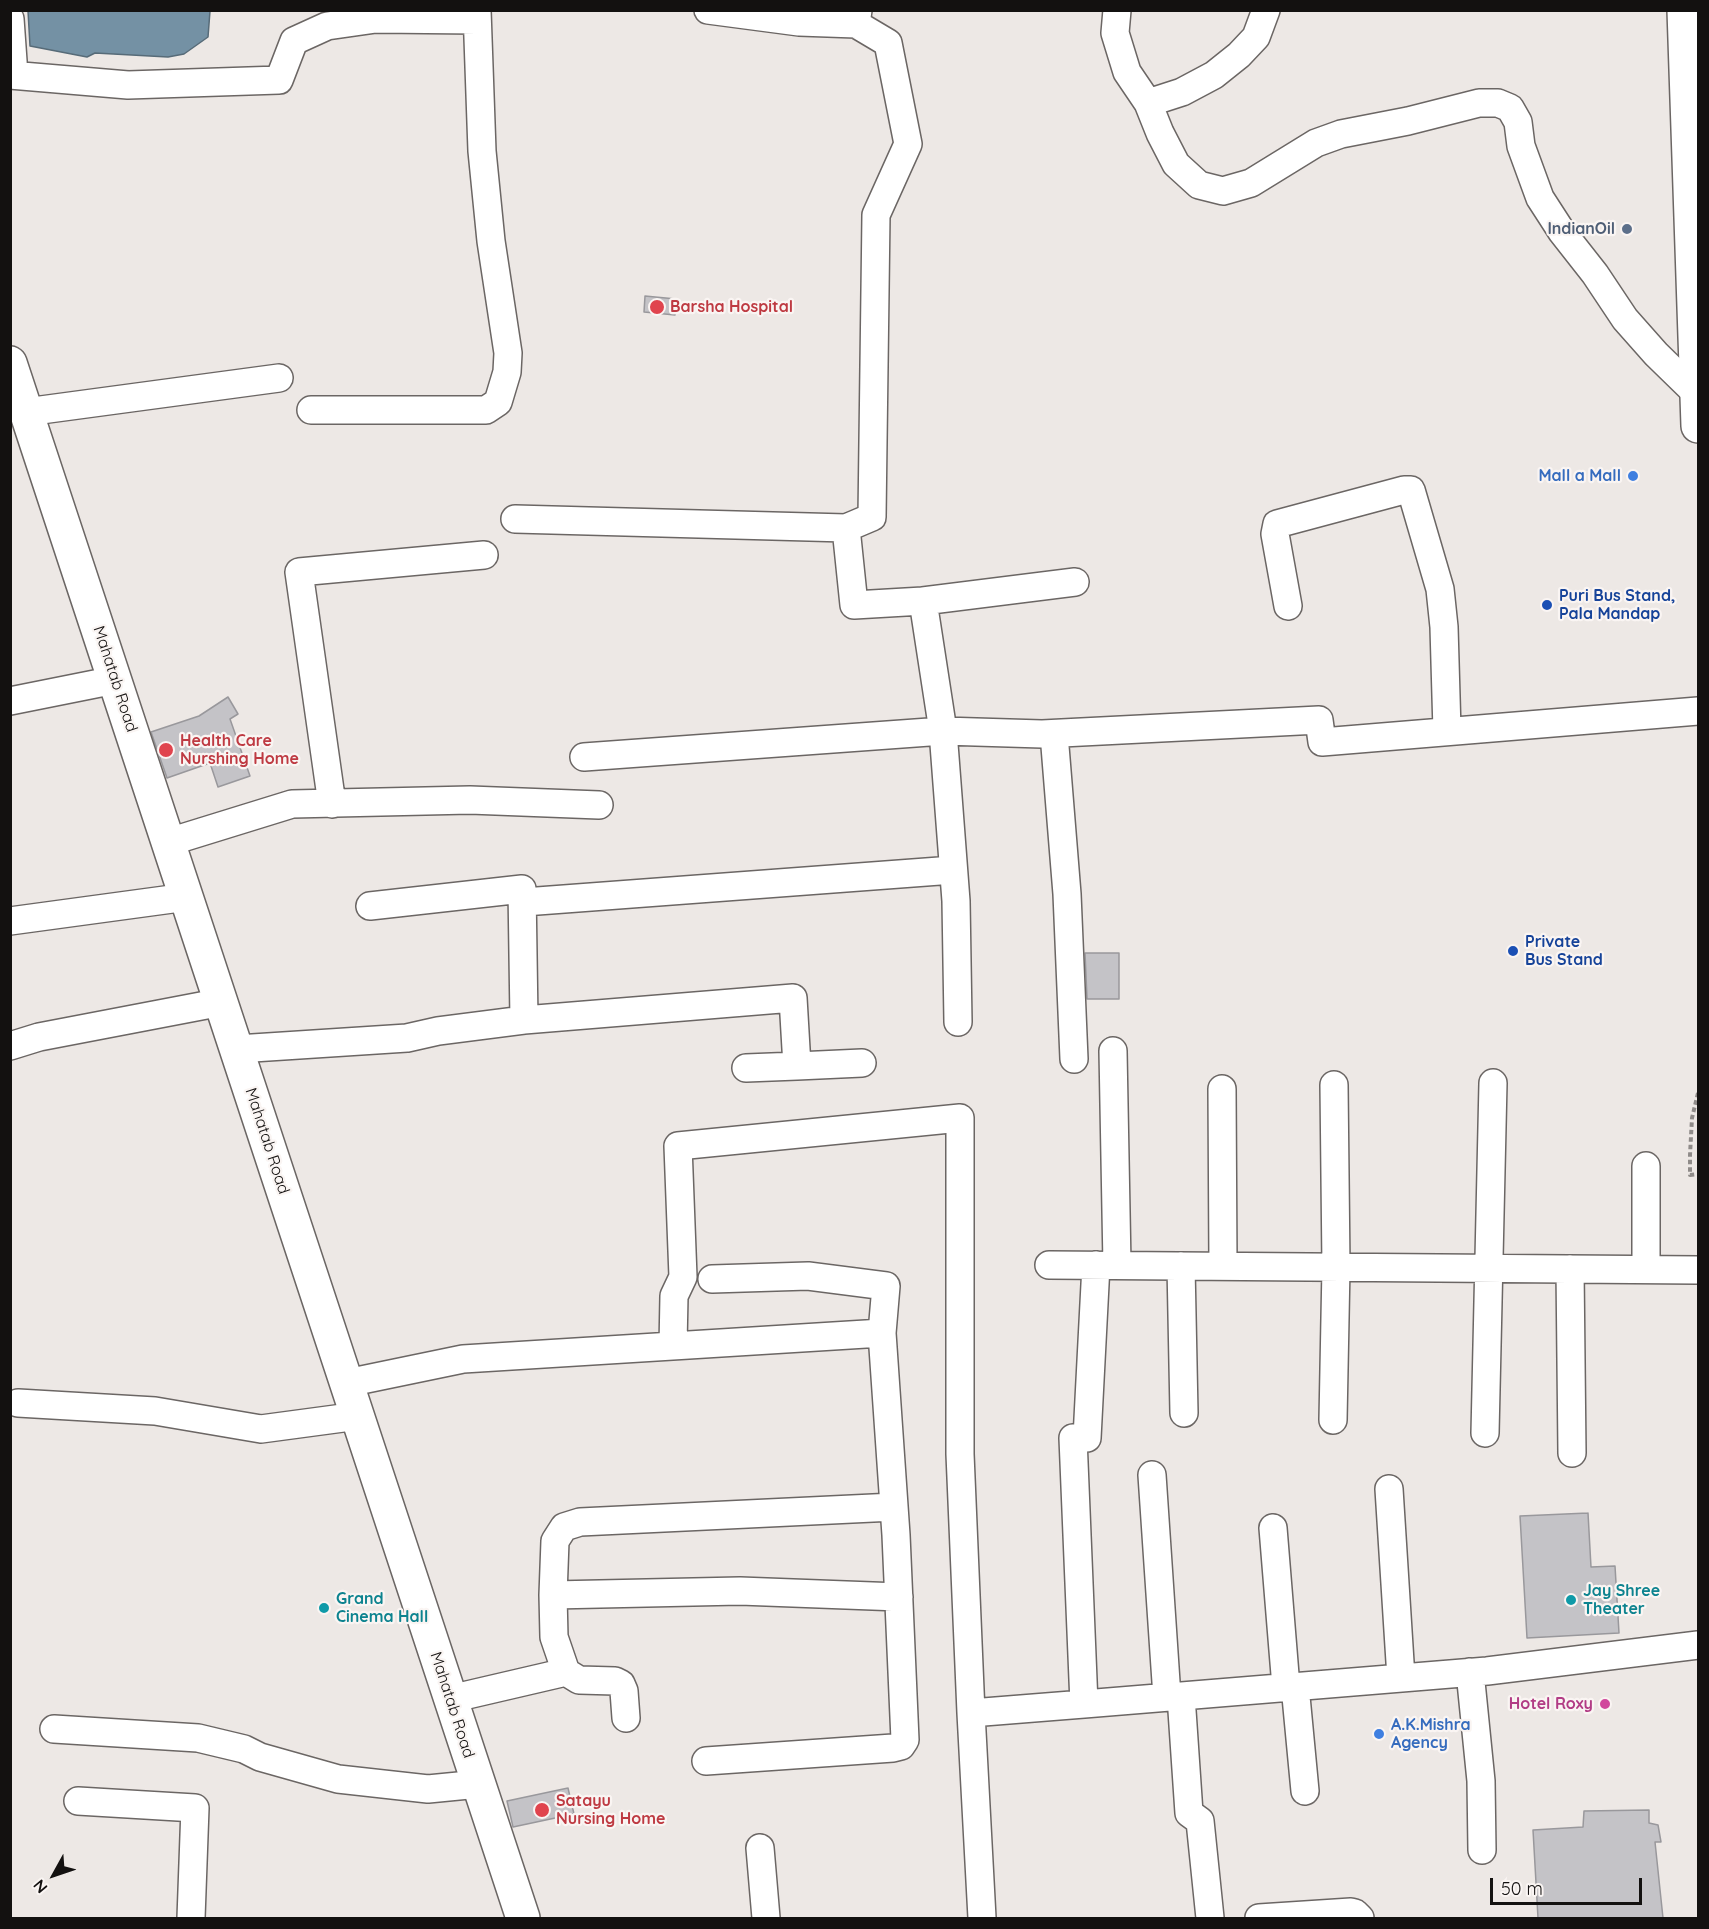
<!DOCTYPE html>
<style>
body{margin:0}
#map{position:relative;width:1709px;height:1929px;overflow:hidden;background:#ede8e5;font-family:Quicksand,sans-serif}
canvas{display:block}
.frame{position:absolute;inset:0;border:12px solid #131110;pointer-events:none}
.north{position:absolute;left:24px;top:1845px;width:60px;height:60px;-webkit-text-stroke:4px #faf5f3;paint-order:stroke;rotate:230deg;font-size:16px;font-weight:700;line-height:24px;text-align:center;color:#131110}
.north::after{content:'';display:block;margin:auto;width:21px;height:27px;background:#131110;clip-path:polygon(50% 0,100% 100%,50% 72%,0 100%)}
.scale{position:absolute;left:1490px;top:1878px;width:152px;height:27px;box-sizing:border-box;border:3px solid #131110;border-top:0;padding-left:8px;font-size:18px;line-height:21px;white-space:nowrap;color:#131110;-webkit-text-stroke:4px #faf5f3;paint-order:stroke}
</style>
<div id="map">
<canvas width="1709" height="1929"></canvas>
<div class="frame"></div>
<div class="north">N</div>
<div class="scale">50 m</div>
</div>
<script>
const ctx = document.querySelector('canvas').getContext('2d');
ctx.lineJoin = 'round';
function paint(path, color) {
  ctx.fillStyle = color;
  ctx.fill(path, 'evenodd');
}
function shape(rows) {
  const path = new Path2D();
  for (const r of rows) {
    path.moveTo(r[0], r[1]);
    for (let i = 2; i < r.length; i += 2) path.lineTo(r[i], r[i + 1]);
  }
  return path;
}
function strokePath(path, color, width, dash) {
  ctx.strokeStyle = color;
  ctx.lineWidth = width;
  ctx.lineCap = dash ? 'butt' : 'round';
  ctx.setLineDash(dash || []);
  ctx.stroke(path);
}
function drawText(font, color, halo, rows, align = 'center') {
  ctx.font = font + ' Quicksand,sans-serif';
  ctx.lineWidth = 4.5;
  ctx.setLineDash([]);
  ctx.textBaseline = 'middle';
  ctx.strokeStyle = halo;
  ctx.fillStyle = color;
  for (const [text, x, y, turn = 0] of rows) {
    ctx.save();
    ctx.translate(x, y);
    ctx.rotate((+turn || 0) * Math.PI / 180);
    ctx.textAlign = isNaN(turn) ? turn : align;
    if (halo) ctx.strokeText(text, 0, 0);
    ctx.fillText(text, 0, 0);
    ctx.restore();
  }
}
const water = shape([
 [28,11,28,10,210,11,208,37,184,54,168,57,95,53,87,57,30,46,28,11]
]);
paint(water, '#7491a4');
strokePath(water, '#576b78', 1.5);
const building = shape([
 [645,296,676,299,675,315,644,312,645,296],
 [228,697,238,714,230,719,250,776,218,787,210,763,167,778,151,732,199,716,228,697],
 [1085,953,1119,953,1119,999,1087,999,1085,953],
 [1588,1513,1591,1567,1615,1566,1619,1633,1527,1638,1520,1516,1588,1513],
 [568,1788,574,1814,513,1827,507,1801,568,1788],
 [1649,1810,1649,1823,1658,1825,1661,1842,1655,1842,1663,1918,1538,1918,1533,1830,1583,1827,1584,1811,1649,1810]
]);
paint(building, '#c4c3c7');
strokePath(building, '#99989c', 1.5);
const minor = shape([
 [708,10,799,22,856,24,858,10],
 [1117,10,1115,33,1127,72,1148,103,1160,133,1176,164,1199,185,1223,191,1251,183,1316,143,1341,134,1408,121,1479,103,1498,103,1510,108,1518,122,1521,146,1540,198,1562,232,1595,274,1625,319,1656,354,1696,393],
 [10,19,14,75],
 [10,75,128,85,279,80,294,41,327,26,376,19,477,20],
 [1148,103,1182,92,1214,75,1239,55,1256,37,1266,10],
 [311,410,486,410,498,402,507,372,508,353,491,241,482,151,477,10],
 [26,412,279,378],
 [515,519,846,528,854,605,923,601,943,731,956,901,958,1022],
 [846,528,872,517,876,215,908,144,888,43,856,24],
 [923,601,1075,582],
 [1288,606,1275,534,1277,524,1404,490,1411,490,1440,589,1444,627,1447,731],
 [10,701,115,680],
 [1054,734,1067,894,1074,1059],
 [584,757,943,731,1042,734,1319,720,1322,742,1698,711],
 [332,804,299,572,484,555],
 [169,842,292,804,470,800,599,805],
 [524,902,953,870],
 [10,921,187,897],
 [524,1020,793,998,797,1066,746,1068],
 [10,1046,39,1037,222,1002],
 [237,1049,407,1038,438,1031,524,1020,522,889,370,906],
 [1113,1051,1117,1265],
 [797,1066,862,1063],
 [1222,1089,1223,1266],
 [1049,1265,1698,1270],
 [1181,1266,1184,1413],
 [1570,1269,1572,1453],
 [1646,1269,1646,1166],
 [712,1279,808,1276,886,1286,882,1333],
 [673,1346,674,1296,683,1277,678,1146,960,1118,960,1454,971,1713],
 [347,1383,463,1359,882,1333,896,1535,905,1740,901,1746,893,1748,706,1761],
 [18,1403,155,1411,261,1429,358,1416],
 [1333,1420,1336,1267,1334,1085],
 [1485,1433,1493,1083],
 [1152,1475,1167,1697],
 [1389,1489,1401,1678],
 [1273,1528,1286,1687],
 [553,1595,555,1541,564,1527,580,1522,894,1507],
 [1470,1672,1481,1781,1482,1850],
 [1295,1686,1305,1791],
 [1181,1696,1189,1813,1200,1821,1210,1918],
 [450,1699,566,1672],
 [1084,1704,1487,1671,1698,1645],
 [626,1718,624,1691,621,1684,615,1681,579,1680,566,1672,554,1637,553,1595,740,1591,899,1597],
 [54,1729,198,1738,244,1749,260,1757,338,1779,428,1789,479,1784],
 [78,1801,195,1808,191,1918],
 [760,1848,766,1918],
 [982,1918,971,1713,1084,1704,1073,1438,1087,1438,1096,1265],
 [1259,1918,1351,1912,1355,1913,1360,1918]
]);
const major = shape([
 [1684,10,1698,426],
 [10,363,523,1918]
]);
strokePath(minor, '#6b6664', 30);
strokePath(major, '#6b6664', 36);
strokePath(shape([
 [1698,1093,1692,1118,1690,1155,1690,1175,1698,1174]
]), '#8f8b89', 4, [4.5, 3]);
strokePath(minor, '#fff', 27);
strokePath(major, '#fff', 33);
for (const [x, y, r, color] of [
 [1627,229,6,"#5c6f8a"],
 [657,307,8,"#e0444e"],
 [1633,476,6,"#3f7fe0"],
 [1547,605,6,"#1a4fb4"],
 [166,750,8,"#e0444e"],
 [1513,951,6,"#1a4fb4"],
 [1571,1600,6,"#0f9aa8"],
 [324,1608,6,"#0f9aa8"],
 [1605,1704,6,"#d1479c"],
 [1379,1734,6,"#3f7fe0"],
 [542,1810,8,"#e0444e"]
]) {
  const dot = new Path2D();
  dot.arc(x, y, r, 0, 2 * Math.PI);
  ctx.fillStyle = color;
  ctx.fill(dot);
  strokePath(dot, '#faf5f3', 2);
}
drawText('bold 16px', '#4e5e75', '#faf5f3', [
 ["IndianOil",1615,229]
], 'right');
drawText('bold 16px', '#be3a42', '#faf5f3', [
 ["Barsha Hospital",670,307],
 ["Health Care",180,741],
 ["Nurshing Home",180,759],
 ["Satayu",556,1801],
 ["Nursing Home",556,1819]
], 'left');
drawText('bold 16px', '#366cbe', '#faf5f3', [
 ["Mall a Mall",1621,476],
 ["A.K.Mishra",1391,1725,"left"],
 ["Agency",1391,1743,"left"]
], 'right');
drawText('bold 16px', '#164399', '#faf5f3', [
 ["Puri Bus Stand,",1559,596],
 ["Pala Mandap",1559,614],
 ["Private",1525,942],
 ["Bus Stand",1525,960]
], 'left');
drawText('16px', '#131110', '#faf5f3', [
 ["Mahatab Road",115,679,72],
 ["Mahatab Road",267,1141,72],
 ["Mahatab Road",452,1705,72]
]);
drawText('bold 16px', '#0d838f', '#faf5f3', [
 ["Jay Shree",1583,1591],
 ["Theater",1583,1609],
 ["Grand",336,1599],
 ["Cinema Hall",336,1617]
], 'left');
drawText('bold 16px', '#b23c85', '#faf5f3', [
 ["Hotel Roxy",1593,1704]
], 'right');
</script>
